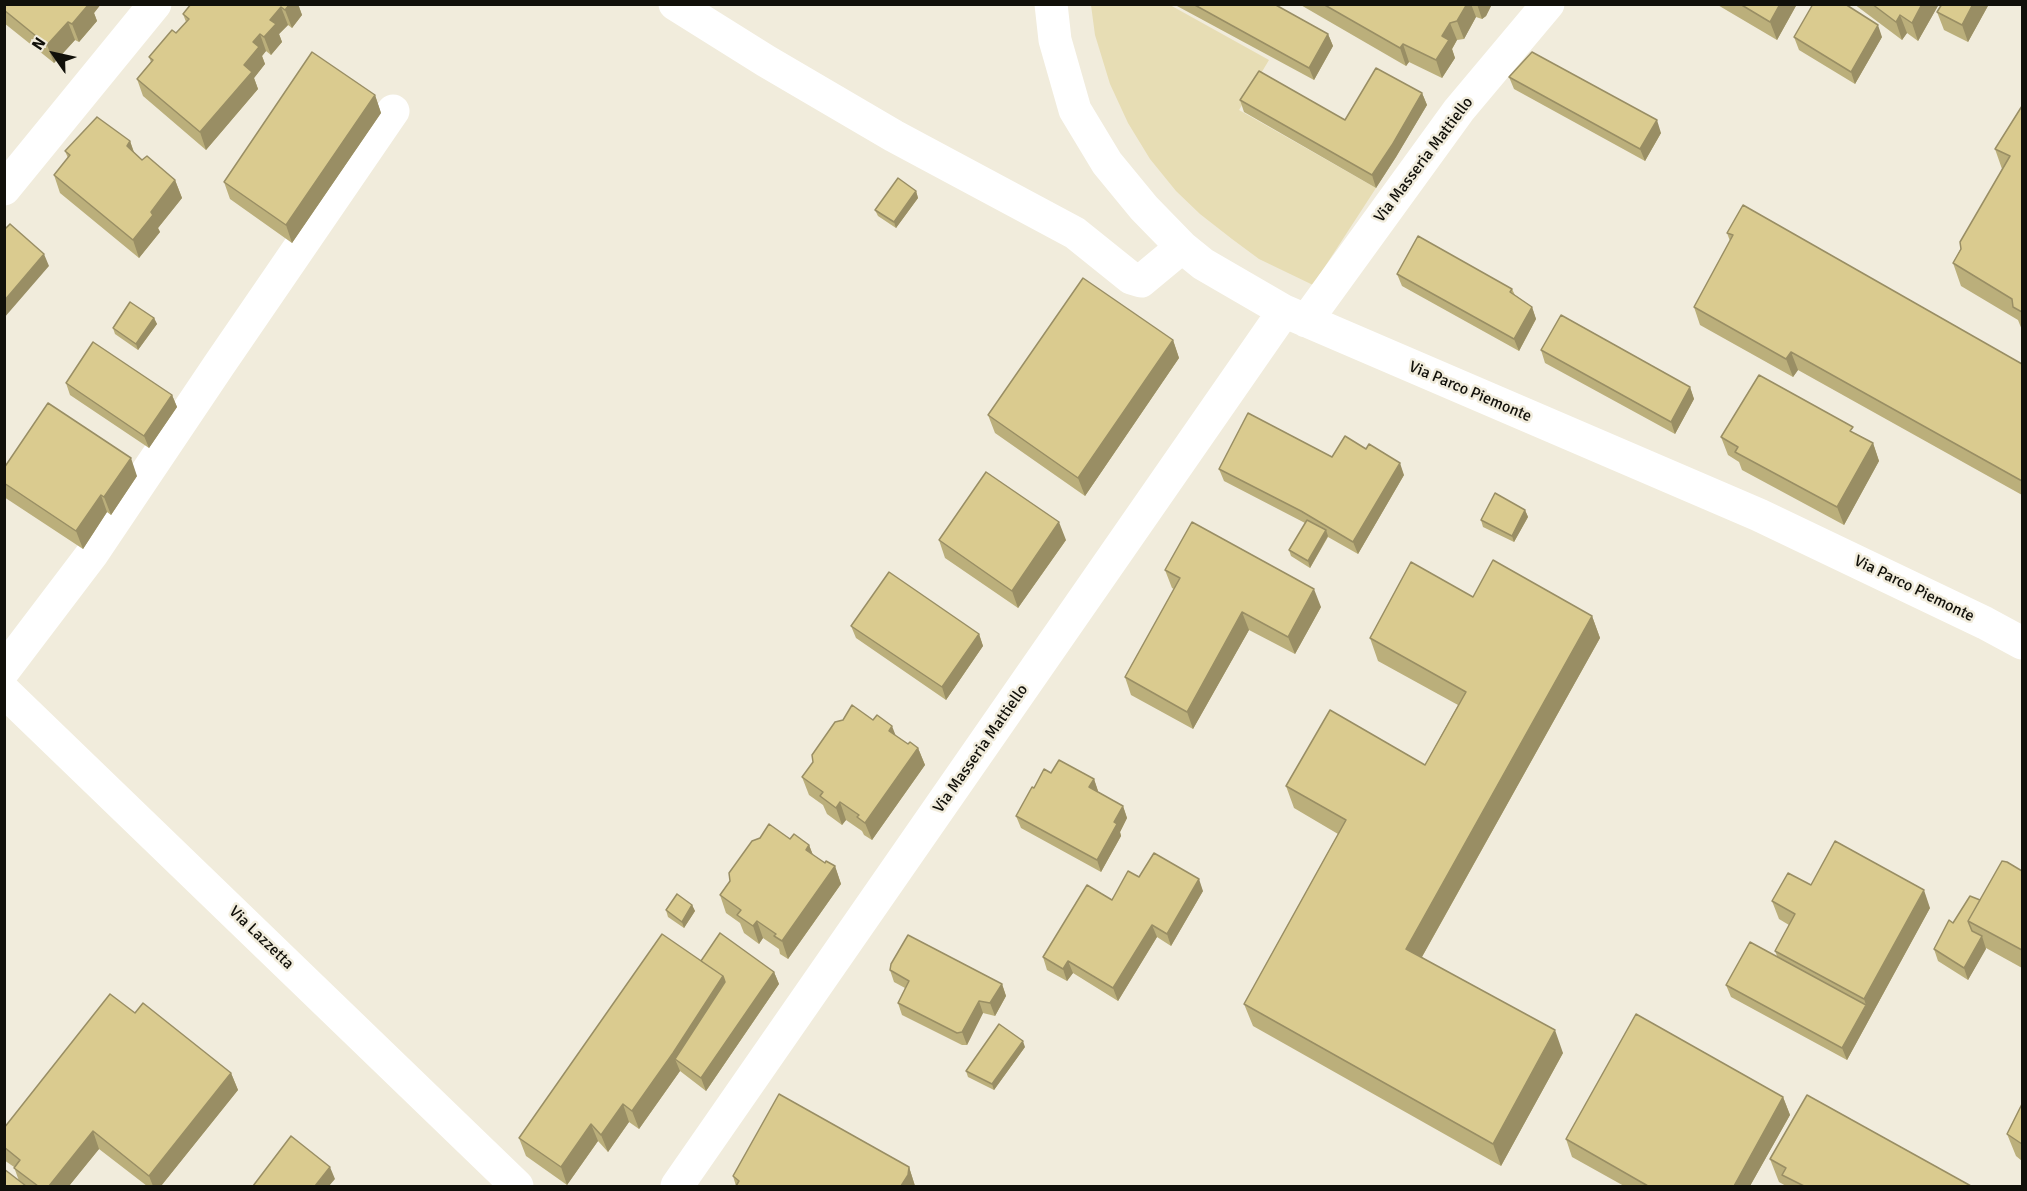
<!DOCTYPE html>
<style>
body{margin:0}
#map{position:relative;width:2027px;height:1191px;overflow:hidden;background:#f1ecdc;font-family:Signika,sans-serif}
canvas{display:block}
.frame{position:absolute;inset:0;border:6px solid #11100a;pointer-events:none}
.north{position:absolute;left:24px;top:24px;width:60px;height:60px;-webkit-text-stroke:4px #f1ecdc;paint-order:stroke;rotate:304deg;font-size:16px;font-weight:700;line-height:24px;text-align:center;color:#11100a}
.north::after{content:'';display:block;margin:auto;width:21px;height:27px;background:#11100a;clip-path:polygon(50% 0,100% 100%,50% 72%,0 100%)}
</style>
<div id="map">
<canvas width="2027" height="1191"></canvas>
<div class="frame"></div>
<div class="north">N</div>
</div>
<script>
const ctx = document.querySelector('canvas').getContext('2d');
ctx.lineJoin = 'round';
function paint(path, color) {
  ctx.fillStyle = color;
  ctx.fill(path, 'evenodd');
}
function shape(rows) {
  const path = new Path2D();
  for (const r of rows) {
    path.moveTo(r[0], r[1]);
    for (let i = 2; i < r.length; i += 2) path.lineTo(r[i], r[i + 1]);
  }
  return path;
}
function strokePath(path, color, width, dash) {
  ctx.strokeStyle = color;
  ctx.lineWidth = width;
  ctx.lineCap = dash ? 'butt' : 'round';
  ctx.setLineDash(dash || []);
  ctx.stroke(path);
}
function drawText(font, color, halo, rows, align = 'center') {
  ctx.font = font + ' Signika,sans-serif';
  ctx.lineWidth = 5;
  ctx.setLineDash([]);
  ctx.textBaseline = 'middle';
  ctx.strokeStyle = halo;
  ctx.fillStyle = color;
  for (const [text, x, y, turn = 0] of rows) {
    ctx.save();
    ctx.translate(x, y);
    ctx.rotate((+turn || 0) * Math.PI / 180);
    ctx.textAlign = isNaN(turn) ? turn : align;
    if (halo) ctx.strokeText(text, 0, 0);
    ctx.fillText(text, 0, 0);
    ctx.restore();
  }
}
paint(shape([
 [1091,5,1170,5,1269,60,1239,110,1376,188,1313,285,1259,259,1232,239,1200,214,1176,191,1150,159,1128,123,1110,84,1095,35]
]), '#e7ddb4');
strokePath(shape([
 [675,4,766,61,894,136,1075,233,1131,278,1141,281,1182,247],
 [1051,4,1055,40,1075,110,1107,163,1144,208,1182,247,1203,264,1284,311,1759,515,1985,623,2022,643],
 [4,189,155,4],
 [1306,321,1459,110,1548,4],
 [4,670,92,554,219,365,393,111],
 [4,691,517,1186],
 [677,1186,1284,311]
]), '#fff', 33);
paint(shape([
 [4,4,101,4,94,13,97,21,79,42,75,40,54,63,4,23],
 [191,4,298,4,302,15,292,28,288,25,279,34,282,42,271,55,266,51,262,56,265,64,254,78,258,89,206,150,143,96,137,79,151,62,149,57,176,33,186,22,183,14],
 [1177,4,1274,4,1328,34,1333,46,1314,80,1177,6],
 [1299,4,1492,4,1486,16,1482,19,1476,17,1464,39,1457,40,1452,49,1455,58,1442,78,1409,62,1406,66],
 [1716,4,1797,4,1777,40],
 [1854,4,1939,4,1918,41,1907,33,1902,40],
 [1989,4,1968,42,1944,30,1937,12],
 [1794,37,1882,37,1855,84,1799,50],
 [1509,77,1661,133,1645,161,1514,89],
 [1422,93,1427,105,1396,157,1376,188,1244,112,1240,100,1345,120],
 [375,95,381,113,292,243,230,199,224,182],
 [2022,106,2022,330,2018,320,1961,286,1953,263,2002,169,1995,149],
 [130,141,134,152,142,160,175,180,182,198,158,228,160,232,139,258,60,193,54,175,68,158,65,151],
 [916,191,918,198,896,228,878,216,875,210],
 [1743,205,2022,364,2022,495,1798,370,1793,377,1700,325,1694,307,1730,241,1727,233],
 [1397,274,1512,289,1515,295,1532,307,1536,319,1519,351,1402,286],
 [154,318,157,324,138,350,115,334,113,328],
 [1173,340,1179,358,1085,496,995,433,988,415],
 [1541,350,1690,387,1694,399,1675,434,1545,363],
 [66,383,172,395,177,407,149,448,70,395],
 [1855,433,1873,443,1879,461,1844,525,1742,470,1739,462,1728,455,1721,437],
 [1332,457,1404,475,1358,554,1328,537,1310,568,1291,556,1289,550,1305,523,1224,481,1219,469],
 [4,468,137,476,111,515,107,512,83,549,4,497],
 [1525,510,1528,517,1514,542,1483,527,1481,520],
 [939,540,1066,540,1018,608,945,558],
 [1165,570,1321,607,1295,654,1249,630,1193,729,1131,695,1125,677,1174,589,1172,588],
 [1473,597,1592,616,1600,638,1422,957,1563,1053,1501,1166,1253,1026,1244,1004,1338,834,1294,808,1286,786,1425,765,1458,705,1378,661,1370,638],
 [851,626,979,634,983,646,946,700,856,638],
 [896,736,908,744,918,748,925,765,872,840,864,835,862,831,846,820,842,825,827,814,823,805,809,795,802,777],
 [1051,773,1094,779,1098,791,1098,792,1123,806,1127,818,1120,832,1121,836,1101,872,1021,828,1016,816,1034,788],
 [790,839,809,845,813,855,825,863,835,866,841,884,788,959,780,954,779,949,763,938,759,944,744,933,740,923,726,913,720,895,730,881],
 [2022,871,2022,968,1986,948,1968,980,1938,961,1934,949,1953,923,1980,900],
 [1139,877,1203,891,1171,946,1157,937,1118,1001,1073,973,1067,981,1047,970,1043,957],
 [1811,885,1930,908,1847,1060,1731,997,1726,985,1777,956,1775,951,1789,925,1779,919,1772,901],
 [692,905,695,911,684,928,668,917,666,910],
 [701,961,774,972,779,984,706,1091,680,1071,639,1129,629,1122,608,1152,598,1141,567,1185,526,1156,519,1138],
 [890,970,1002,984,1006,996,995,1016,983,1013,967,1045,962,1045,902,1015,898,1003,905,988,894,982],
 [135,1013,231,1073,238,1090,161,1186,147,1186,99,1149,69,1186,4,1186,19,1181,14,1167,4,1160,4,1128],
 [1025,1047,994,1090,968,1077,966,1071],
 [1783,1097,1790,1115,1750,1186,1624,1186,1572,1157,1566,1139],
 [2022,1104,2022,1161,2016,1156,2007,1134],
 [1770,1159,1971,1186,1786,1186,1779,1182],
 [909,1167,915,1186,736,1186,733,1176]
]), '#bbaf7b');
paint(shape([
 [88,4,101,4,94,13,97,21,79,42,72,24],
 [290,4,298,4,302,15,292,28,285,10],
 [1467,4,1471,4,1476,17,1464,39,1457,21],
 [1477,4,1492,4,1486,16,1482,19],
 [1780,4,1797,4,1777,40,1770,22],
 [1922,4,1939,4,1918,41,1912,23],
 [1973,4,1989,4,1968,42,1962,25],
 [281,7,288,25,279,34,282,42,271,55,264,37,270,20],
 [1900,15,1907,33,1902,40,1896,22],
 [68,22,75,40,54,63,47,45],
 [1450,23,1457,40,1452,49,1455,58,1442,78,1436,60,1442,36],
 [1878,25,1882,37,1855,84,1851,72],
 [260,34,266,51,262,56,265,64,254,78,258,89,206,150,200,132,244,65,253,42],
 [1328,34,1333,46,1314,80,1309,68],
 [1403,44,1409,62,1406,66,1400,48],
 [1422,93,1427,105,1396,157,1376,188,1372,175],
 [375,95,381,113,292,243,286,225],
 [1657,120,1661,133,1645,161,1640,149],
 [130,141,136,159,127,146],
 [175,180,182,198,158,228,160,232,139,258,133,240,151,212],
 [916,191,918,198,896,228,894,222],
 [44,254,49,266,4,318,4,301],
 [1532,307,1536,319,1519,351,1514,339],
 [154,318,157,324,138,350,136,344],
 [1173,340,1179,358,1085,496,1078,478],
 [1791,352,1798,370,1793,377,1786,359],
 [1690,387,1694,399,1675,434,1671,422],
 [172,395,177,407,149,448,144,436],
 [1873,443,1879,461,1844,525,1837,507],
 [131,458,137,476,111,515,104,497],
 [1400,463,1404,475,1358,554,1353,542],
 [101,495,107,512,83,549,76,531],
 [1525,510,1528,517,1514,542,1512,536],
 [1059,522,1066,540,1018,608,1012,591],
 [1326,530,1328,536,1310,568,1308,561],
 [1314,589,1321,607,1295,654,1288,637],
 [1242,612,1249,630,1193,729,1187,712],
 [1592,616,1600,638,1414,971,1406,949],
 [979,634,983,646,946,700,942,687],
 [892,726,899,744,889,731],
 [918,748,925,765,872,840,865,823],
 [1094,779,1098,791,1093,799,1089,787],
 [840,802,846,820,842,825,836,808],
 [1123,806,1127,818,1120,832,1121,836,1101,872,1097,860,1114,822],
 [809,845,816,863,806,850],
 [835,866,841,884,788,959,782,941],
 [1199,879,1203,891,1171,946,1167,934],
 [1924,890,1930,908,1847,1060,1842,1048,1866,1005,1864,999],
 [692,905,695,911,684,928,682,922],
 [757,921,763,938,759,944,753,926],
 [1152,925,1157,937,1118,1001,1113,988],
 [1982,936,1986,949,1968,980,1964,968],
 [1068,961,1073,973,1067,981,1063,969],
 [774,972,779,984,706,1091,701,1078],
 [723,976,729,994,675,1059,680,1071,639,1129,632,1111],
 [1002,984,1006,996,995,1016,990,1003],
 [979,1001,983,1013,967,1045,962,1032],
 [1555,1030,1563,1053,1501,1166,1493,1144],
 [1023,1041,1025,1047,994,1090,992,1084],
 [231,1073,238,1090,161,1186,153,1186,149,1176],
 [1783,1097,1790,1115,1750,1186,1734,1186],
 [623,1104,629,1122,608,1152,601,1135],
 [591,1124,598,1141,567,1185,561,1167],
 [93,1131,99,1149,69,1186,49,1186],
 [330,1167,335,1179,329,1186,315,1186],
 [909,1167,915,1186,901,1186]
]), '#998e64');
const building = shape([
 [4,4,89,4,72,24,68,22,47,45,4,10,4,4],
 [191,4,290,4,285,10,281,7,270,20,276,24,264,37,260,34,253,42,259,47,244,65,252,72,200,132,137,79,153,60,149,57,172,30,176,33,189,19,183,14,191,4],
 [1193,4,1274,4,1328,34,1309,68,1193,4],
 [1323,4,1467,4,1457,21,1450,23,1442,36,1449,40,1436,60,1403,44,1400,48,1323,4],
 [1740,4,1780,4,1770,22,1740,4],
 [1813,4,1845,4,1878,25,1851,72,1794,37,1813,4],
 [1872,4,1922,4,1912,23,1900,15,1896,22,1872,4],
 [1942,4,1973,4,1962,25,1937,12,1942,4],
 [312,52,375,95,286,225,224,182,312,52],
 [1532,52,1657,120,1640,149,1509,77,1532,52],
 [1376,68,1422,93,1392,145,1372,175,1240,100,1259,71,1345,120,1376,68],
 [2022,106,2022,312,2013,307,2012,299,1953,263,1961,249,1960,242,2010,156,1995,149,2022,106],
 [97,117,130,141,127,146,142,160,147,156,175,180,151,212,153,215,133,240,54,175,70,155,65,151,97,117],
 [898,178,916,191,894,222,875,210,898,178],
 [1743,205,2022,364,2022,481,1791,352,1786,359,1694,307,1733,235,1727,233,1743,205],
 [10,224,44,254,4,301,4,230,10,224],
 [1418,236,1512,289,1510,292,1532,307,1514,339,1397,274,1418,236],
 [1083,278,1173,340,1078,478,988,415,1083,278],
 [130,302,154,318,136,344,113,328,130,302],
 [1561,315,1690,387,1671,422,1541,350,1561,315],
 [93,342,172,395,144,436,66,383,93,342],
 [1759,375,1853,427,1850,431,1873,443,1837,507,1735,452,1738,447,1721,437,1759,375],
 [48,403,131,458,104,497,101,495,76,531,4,483,4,468,48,403],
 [1248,413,1332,457,1345,436,1366,449,1369,444,1400,463,1353,542,1301,511,1219,469,1248,413],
 [986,472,1059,522,1012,591,939,540,986,472],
 [1495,493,1525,510,1512,536,1481,520,1495,493],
 [1307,520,1326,530,1308,561,1289,550,1307,520],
 [1192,522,1314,589,1288,637,1242,612,1187,712,1125,677,1180,578,1165,570,1192,522],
 [1493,560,1592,616,1406,949,1555,1030,1493,1144,1244,1004,1346,820,1286,786,1330,710,1425,765,1466,692,1370,638,1411,562,1473,597,1493,560],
 [889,572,979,634,942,687,851,626,889,572],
 [852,705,873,720,877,715,892,726,889,731,908,744,910,742,918,748,865,823,857,817,859,815,840,802,836,808,820,796,823,792,802,777,813,762,812,755,835,722,843,720,852,705],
 [1059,760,1094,779,1089,787,1123,806,1114,822,1117,824,1097,860,1016,816,1032,787,1034,788,1044,769,1051,773,1059,760],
 [769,824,790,839,794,834,809,845,806,850,825,863,826,861,835,866,782,941,774,936,776,934,757,921,753,926,737,915,741,910,720,895,730,881,729,873,752,841,760,838,769,824],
 [1835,841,1924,890,1864,999,1775,951,1795,914,1772,901,1788,873,1811,885,1835,841],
 [1154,853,1199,879,1167,934,1152,925,1113,988,1068,961,1063,969,1043,957,1087,885,1112,900,1128,871,1139,877,1154,853],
 [2002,861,2007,862,2022,871,2022,950,1968,921,2002,861],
 [677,894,692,905,682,922,666,910,677,894],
 [1970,896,1980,900,1968,921,1972,931,1982,936,1964,968,1934,949,1949,920,1953,923,1970,896],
 [720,933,774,972,701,1078,675,1059,725,982,723,976,701,961,720,933],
 [662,934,723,976,673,1053,632,1111,623,1104,601,1135,591,1124,561,1167,519,1138,662,934],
 [908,935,1002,984,990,1003,979,1001,962,1032,957,1033,898,1003,909,981,890,970,891,964,908,935],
 [1750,942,1866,1005,1842,1048,1726,985,1750,942],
 [110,994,135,1013,143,1003,231,1073,149,1176,93,1131,49,1186,38,1186,14,1168,20,1160,4,1147,4,1128,110,994],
 [1636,1014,1783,1097,1734,1186,1648,1186,1566,1139,1636,1014],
 [999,1024,1023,1041,992,1084,966,1071,999,1024],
 [779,1094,909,1167,908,1175,901,1186,736,1186,739,1181,733,1176,779,1094],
 [1807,1095,1971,1186,1804,1186,1782,1175,1786,1168,1770,1159,1807,1095],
 [2022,1104,2022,1144,2007,1134,2022,1104],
 [291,1136,330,1167,315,1186,253,1186,291,1136],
 [4,1169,26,1186,4,1186,4,1169]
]);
paint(building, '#dacb8f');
strokePath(building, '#998e64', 1.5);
drawText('16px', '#11100a', '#f1ecdc', [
 ["Via Masseria Mattiello",1424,160,-53],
 ["Via Parco Piemonte",1470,392,23],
 ["Via Parco Piemonte",1914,589,26],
 ["Via Masseria Mattiello",981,749,-55],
 ["Via Lazzetta",261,938,44]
]);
</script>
